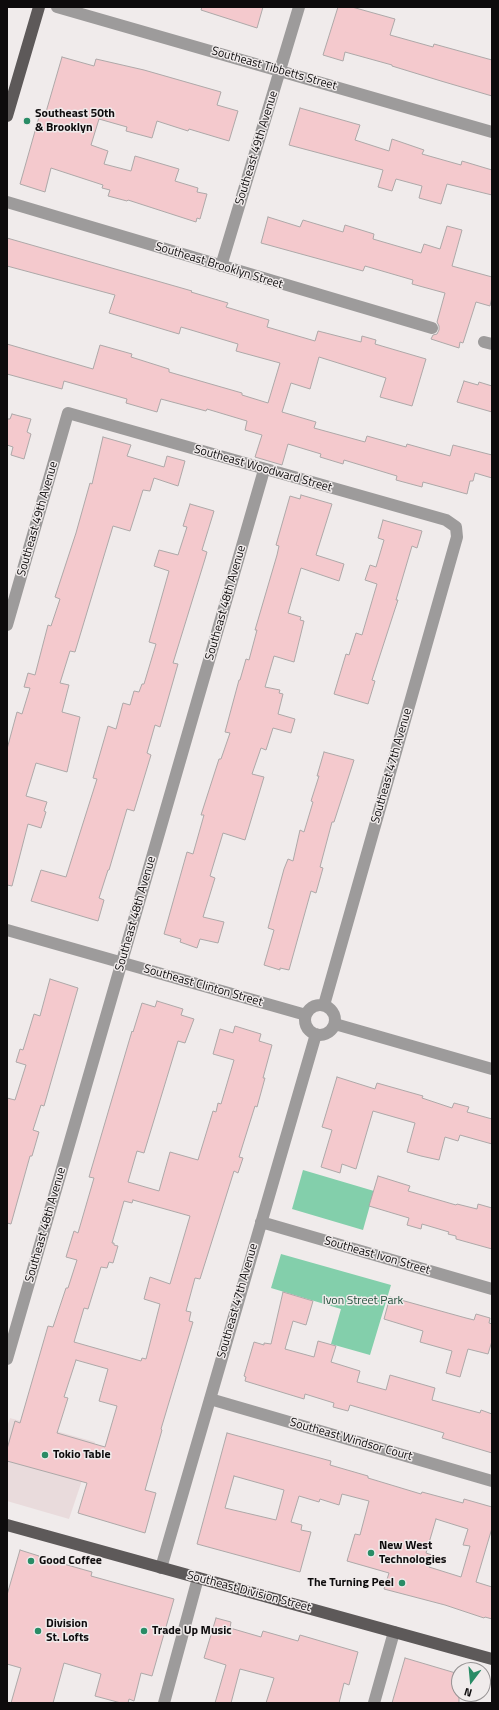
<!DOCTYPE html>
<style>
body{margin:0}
#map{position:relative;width:499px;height:1710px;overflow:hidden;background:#f0ebeb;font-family:"Titillium Web",sans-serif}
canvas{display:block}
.frame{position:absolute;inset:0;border:8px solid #0d0b0c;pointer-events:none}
.north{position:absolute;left:451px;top:1662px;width:40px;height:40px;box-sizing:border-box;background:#f0ebeb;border:1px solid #959192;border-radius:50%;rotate:196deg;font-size:11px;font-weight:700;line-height:16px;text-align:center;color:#0d0b0c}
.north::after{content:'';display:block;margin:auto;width:14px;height:18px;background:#298c66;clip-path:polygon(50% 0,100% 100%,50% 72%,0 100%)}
</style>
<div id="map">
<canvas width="499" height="1710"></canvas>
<div class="frame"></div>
<div class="north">N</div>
</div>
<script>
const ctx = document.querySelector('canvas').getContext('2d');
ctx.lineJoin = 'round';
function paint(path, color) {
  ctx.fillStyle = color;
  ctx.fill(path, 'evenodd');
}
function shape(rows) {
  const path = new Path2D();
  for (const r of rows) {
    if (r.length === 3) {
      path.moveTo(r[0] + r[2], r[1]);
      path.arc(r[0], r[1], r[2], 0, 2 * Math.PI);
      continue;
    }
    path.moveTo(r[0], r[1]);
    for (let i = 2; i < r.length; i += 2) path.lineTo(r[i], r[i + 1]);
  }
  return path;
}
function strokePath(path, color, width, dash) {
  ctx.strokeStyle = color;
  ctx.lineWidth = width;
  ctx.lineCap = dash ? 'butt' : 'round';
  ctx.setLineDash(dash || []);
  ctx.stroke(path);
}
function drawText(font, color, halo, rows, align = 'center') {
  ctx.font = font + ' "Titillium Web",sans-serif';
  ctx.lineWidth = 3;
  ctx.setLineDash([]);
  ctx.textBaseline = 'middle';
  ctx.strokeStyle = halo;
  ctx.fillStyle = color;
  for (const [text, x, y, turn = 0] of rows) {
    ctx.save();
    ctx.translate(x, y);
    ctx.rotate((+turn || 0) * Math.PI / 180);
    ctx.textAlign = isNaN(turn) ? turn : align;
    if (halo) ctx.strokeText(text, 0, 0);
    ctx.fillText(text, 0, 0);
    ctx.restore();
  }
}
paint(shape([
 [10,1418,95,1442,69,1519,7,1501,7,1427]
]), '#e9dbdc');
paint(shape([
 [303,1170,374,1191,363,1230,292,1209],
 [281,1254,391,1285,370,1355,331,1344,341,1309,271,1288]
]), '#83cfab');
const building = shape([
 [202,7,263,7,257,28,201,10,202,7],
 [338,7,352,7,395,19,390,35,433,47,434,44,492,60,492,96,441,81,392,66,392,65,345,52,343,61,323,55,338,7],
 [62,57,94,66,96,59,144,70,221,92,217,105,238,111,229,141,189,129,188,131,157,121,152,138,126,131,127,127,99,119,91,145,108,151,104,164,131,171,135,156,179,169,175,181,198,188,197,192,207,194,200,219,197,218,196,222,128,200,127,201,108,196,110,190,102,188,103,185,51,168,45,192,20,184,41,110,46,112,62,57],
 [300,108,360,125,355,140,389,151,392,139,424,150,422,154,461,165,462,161,492,170,492,195,447,184,441,204,419,198,422,186,396,179,392,191,378,187,383,170,289,145,300,108],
 [268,217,300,227,303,220,343,232,345,225,374,234,373,239,421,253,424,244,440,249,447,226,462,230,452,266,492,277,492,297,490,306,476,302,463,343,460,342,459,348,431,339,433,335,437,334,439,330,439,326,437,322,445,293,412,284,413,280,365,266,363,271,261,243,268,217],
 [7,238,192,291,191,292,228,303,226,307,269,320,267,327,315,341,318,331,361,342,362,336,376,340,375,344,426,359,412,406,380,397,386,378,319,357,310,389,291,383,282,412,316,422,314,428,365,442,367,436,406,447,407,444,450,456,453,445,492,455,492,478,475,473,473,481,470,481,467,494,423,482,422,487,396,480,397,476,344,460,343,464,320,457,321,454,288,444,282,465,255,457,262,435,245,430,247,421,207,409,206,411,161,399,157,412,126,403,127,399,64,381,62,389,7,374,7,344,93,369,100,345,132,354,131,357,169,369,169,372,242,393,242,395,268,403,280,363,236,351,238,344,181,327,179,334,109,313,115,295,7,266,7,238],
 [464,381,478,385,479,382,492,386,492,412,457,402,464,381],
 [12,414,31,419,27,432,31,434,24,459,11,455,13,447,7,445,7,419,10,419,12,414],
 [103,437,131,445,127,456,164,467,167,456,185,461,178,486,154,478,150,491,143,490,130,531,113,526,75,652,70,651,60,683,69,685,62,712,80,717,67,772,36,763,26,796,47,802,44,811,46,812,41,828,28,824,12,886,7,885,7,749,17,712,22,714,30,688,24,687,28,673,35,675,48,625,51,626,60,599,55,597,76,533,90,483,92,484,103,437],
 [301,495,332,504,316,555,344,564,339,581,301,568,288,613,301,617,300,620,304,621,294,662,274,656,265,687,280,690,279,693,283,694,278,714,295,719,291,733,273,728,266,750,261,748,252,774,264,777,245,840,223,833,210,876,215,878,203,917,224,922,218,943,200,939,197,948,180,942,181,939,164,934,187,852,193,854,204,815,201,815,219,759,221,759,230,733,225,732,239,680,240,680,246,659,249,660,257,630,255,630,277,555,279,546,276,545,290,496,300,499,301,495],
 [190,504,214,511,202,550,207,552,205,559,173,663,178,664,160,727,155,725,147,753,151,755,134,811,127,809,109,870,108,870,99,898,104,900,98,921,31,901,41,870,66,877,97,779,93,778,108,726,116,729,123,703,130,705,134,691,139,692,142,684,144,684,156,644,149,642,169,571,154,566,159,550,178,555,187,527,183,526,190,504],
 [383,520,422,531,417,548,412,546,396,600,398,600,395,609,372,680,375,681,368,704,334,694,346,654,349,655,356,633,362,635,377,584,365,580,370,565,376,567,384,540,378,538,383,520],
 [324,752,354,760,334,822,332,822,320,867,323,868,316,893,311,891,289,970,280,968,280,970,264,965,274,930,268,928,284,869,288,859,293,861,300,830,304,832,313,802,311,801,319,776,317,776,324,752],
 [50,979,78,988,44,1106,41,1105,33,1130,39,1132,32,1156,30,1156,11,1224,7,1223,7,1098,15,1100,26,1065,16,1062,20,1049,23,1050,34,1014,40,1016,50,979],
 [157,1001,183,1009,181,1015,194,1019,185,1043,178,1041,144,1153,137,1151,128,1182,159,1191,170,1152,198,1160,213,1111,216,1112,218,1103,221,1104,234,1060,213,1054,220,1029,233,1033,235,1026,261,1034,259,1041,272,1045,263,1078,265,1078,257,1107,255,1106,239,1157,243,1158,238,1173,234,1171,200,1279,195,1278,186,1311,191,1312,189,1321,193,1322,161,1429,162,1430,145,1490,156,1493,145,1533,78,1513,87,1483,7,1461,7,1449,15,1421,20,1423,48,1326,53,1327,66,1288,68,1288,77,1260,66,1257,74,1231,78,1233,94,1178,89,1177,132,1031,133,1032,142,1003,155,1007,157,1001],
 [133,1200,190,1216,170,1284,150,1277,144,1299,160,1304,146,1359,142,1358,141,1361,74,1342,84,1308,88,1309,101,1267,107,1268,109,1262,113,1263,118,1246,114,1245,114,1243,112,1243,124,1201,132,1203,133,1200],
 [76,1360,108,1369,99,1401,117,1406,105,1447,57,1433,68,1398,64,1397,76,1360],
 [337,1077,375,1089,377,1083,423,1096,422,1098,452,1108,454,1103,469,1107,467,1112,492,1119,492,1144,460,1135,458,1141,445,1137,439,1160,421,1156,407,1152,415,1123,373,1111,356,1169,342,1164,340,1173,321,1167,332,1130,322,1127,337,1077],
 [378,1176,410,1186,408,1191,456,1205,457,1204,477,1209,478,1204,492,1208,492,1249,456,1239,456,1236,448,1234,449,1232,422,1224,421,1229,407,1225,409,1218,369,1206,378,1176],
 [283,1292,313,1301,306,1325,293,1321,285,1349,314,1357,318,1341,336,1346,331,1362,360,1371,357,1382,386,1390,390,1375,435,1388,432,1400,480,1413,481,1410,492,1414,492,1453,442,1438,444,1433,404,1421,350,1405,348,1411,333,1407,334,1403,305,1394,304,1399,245,1381,246,1377,244,1376,254,1342,264,1345,264,1343,271,1344,283,1292],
 [390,1297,466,1318,474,1320,476,1314,490,1318,489,1323,492,1324,492,1341,488,1354,468,1349,460,1377,446,1373,452,1351,420,1342,423,1331,384,1319,390,1297],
 [227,1433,331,1461,330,1465,368,1476,368,1478,421,1494,422,1492,463,1503,464,1499,492,1507,492,1528,476,1582,492,1587,492,1619,485,1617,484,1618,445,1605,384,1589,389,1573,347,1561,355,1534,360,1535,369,1501,342,1494,339,1505,320,1499,319,1502,299,1496,291,1522,302,1525,301,1530,311,1532,300,1572,197,1544,227,1433],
 [234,1476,284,1490,276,1520,225,1508,234,1476],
 [436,1519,468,1529,463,1545,470,1546,461,1577,429,1567,432,1555,426,1553,436,1519],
 [20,1550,39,1556,39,1557,92,1572,91,1576,174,1599,152,1676,141,1673,134,1701,129,1699,128,1703,121,1703,95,1696,101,1674,64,1663,53,1703,11,1703,21,1668,7,1664,7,1595,20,1550],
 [216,1618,231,1622,230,1628,261,1637,263,1631,298,1641,300,1635,358,1652,349,1685,344,1683,339,1703,266,1703,274,1678,240,1669,231,1703,215,1703,226,1665,204,1658,216,1618],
 [405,1658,459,1674,459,1703,392,1703,405,1658]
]);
paint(building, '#f4c9cd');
strokePath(building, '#ada8a8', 1);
strokePath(shape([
 [57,7,492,132],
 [7,202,432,328],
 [221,266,299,7],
 [484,342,492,344],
 [7,625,68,413,446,520,456,527,457,537,324,1005],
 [7,930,306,1015],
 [320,1020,15],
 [335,1024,492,1069],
 [261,1222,492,1289],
 [7,1359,264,470],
 [210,1399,492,1481],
 [161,1568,316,1034],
 [164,1703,198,1578],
 [374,1703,394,1632]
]), '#9d9b9b', 12);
strokePath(shape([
 [7,116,39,7],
 [7,1525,492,1659]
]), '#5d5959', 12);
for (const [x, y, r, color] of [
 [27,121,4,"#298c66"],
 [45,1455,4,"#298c66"],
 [371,1553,4,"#298c66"],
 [31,1561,4,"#298c66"],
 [402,1583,4,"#298c66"],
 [38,1631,4,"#298c66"],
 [144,1631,4,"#298c66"]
]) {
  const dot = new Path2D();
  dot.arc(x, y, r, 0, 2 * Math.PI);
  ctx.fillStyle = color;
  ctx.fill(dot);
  strokePath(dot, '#f0ebeb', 1.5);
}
drawText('12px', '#0d0b0c', '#f0ebeb', [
 ["Southeast Tibbetts Street",274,69,16],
 ["Southeast 49th Avenue",257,148,-73],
 ["Southeast Brooklyn Street",219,266,17],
 ["Southeast Woodward Street",263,469,16],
 ["Southeast 49th Avenue",38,519,-74],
 ["Southeast 48th Avenue",226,603,-74],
 ["Southeast 47th Avenue",392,766,-74],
 ["Southeast 48th Avenue",136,914,-74],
 ["Southeast Clinton Street",203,986,16],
 ["Southeast 48th Avenue",46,1225,-74],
 ["Southeast Ivon Street",377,1256,16],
 ["Southeast 47th Avenue",238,1301,-74],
 ["Southeast Windsor Court",351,1440,16],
 ["Southeast Division Street",249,1592,15]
]);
drawText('bold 12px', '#0d0b0c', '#f0ebeb', [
 ["Southeast 50th",35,114],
 ["& Brooklyn",35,128],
 ["Tokio Table",53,1455],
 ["New West",379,1546],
 ["Technologies",379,1560],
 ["Good Coffee",39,1561],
 ["The Turning Peel",394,1583,"right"],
 ["Division",46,1624],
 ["St. Lofts",46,1638],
 ["Trade Up Music",152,1631]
], 'left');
drawText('12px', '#214f3b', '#f0ebeb', [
 ["Ivon Street Park",363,1301]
]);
</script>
